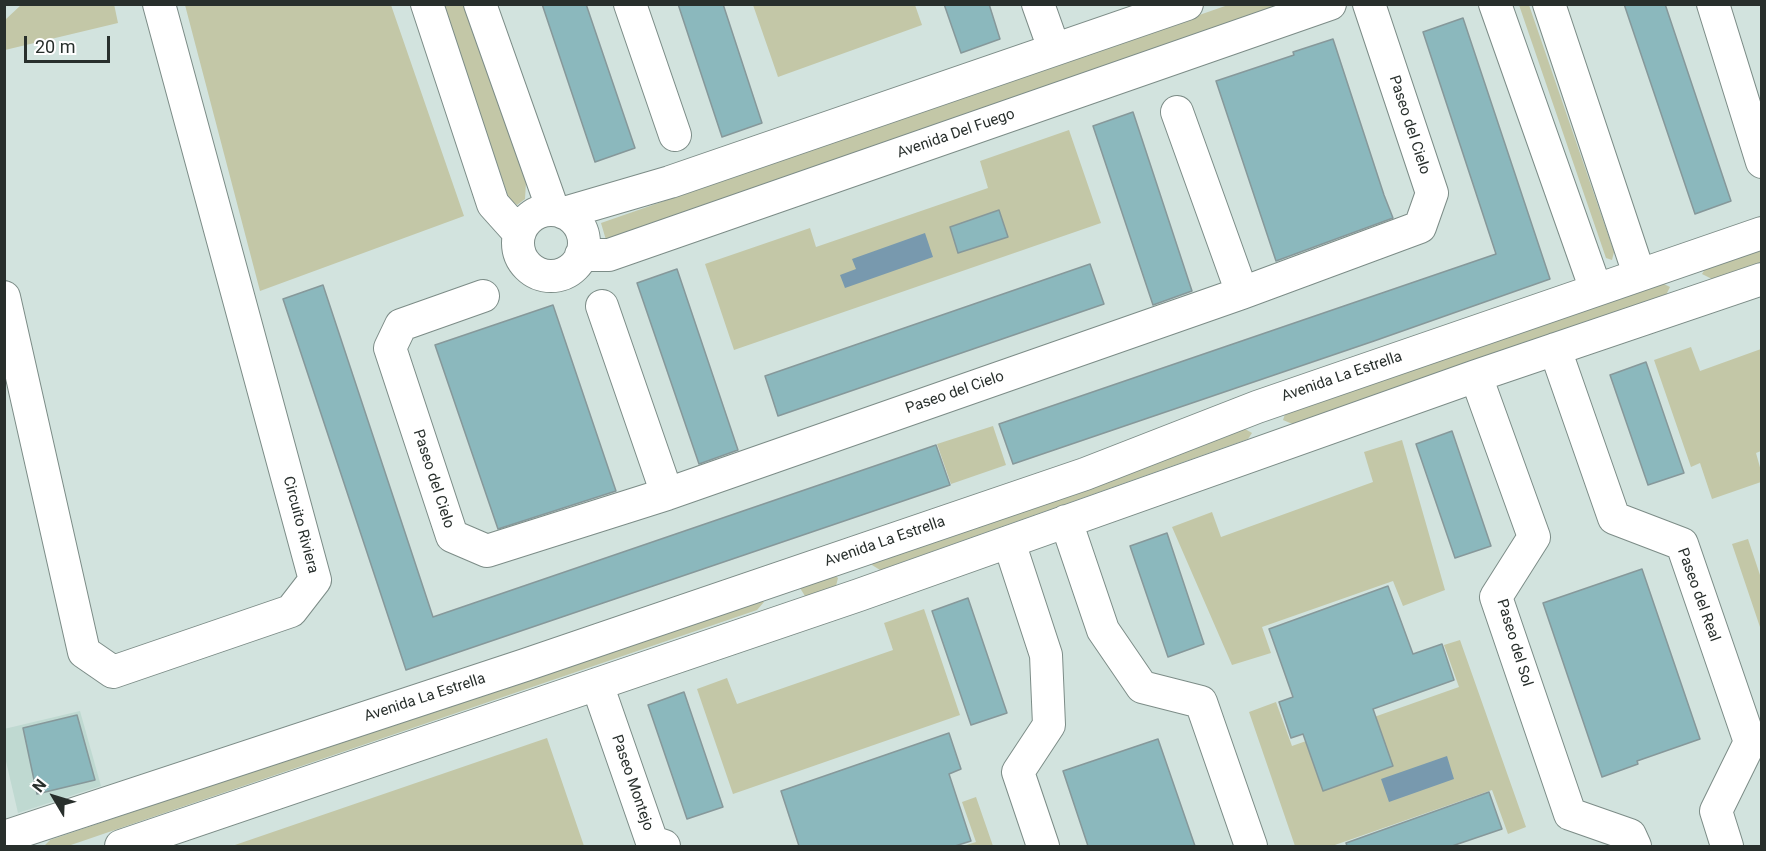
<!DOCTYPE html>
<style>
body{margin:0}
#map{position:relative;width:1766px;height:851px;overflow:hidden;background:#d2e3de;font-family:Roboto,sans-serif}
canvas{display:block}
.frame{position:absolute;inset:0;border:6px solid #282f2c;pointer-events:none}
.north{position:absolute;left:24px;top:767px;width:60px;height:60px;-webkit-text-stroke:4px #fff;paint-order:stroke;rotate:308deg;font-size:16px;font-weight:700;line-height:24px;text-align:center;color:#282f2c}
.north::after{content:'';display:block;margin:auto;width:21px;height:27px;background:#282f2c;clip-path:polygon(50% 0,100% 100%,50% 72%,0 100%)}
.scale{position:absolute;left:24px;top:36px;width:86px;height:27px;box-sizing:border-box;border:3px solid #282f2c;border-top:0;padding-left:8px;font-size:18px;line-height:21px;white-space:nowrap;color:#282f2c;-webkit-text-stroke:4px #fff;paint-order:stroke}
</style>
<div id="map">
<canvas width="1766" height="851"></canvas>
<div class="frame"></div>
<div class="north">N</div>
<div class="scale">20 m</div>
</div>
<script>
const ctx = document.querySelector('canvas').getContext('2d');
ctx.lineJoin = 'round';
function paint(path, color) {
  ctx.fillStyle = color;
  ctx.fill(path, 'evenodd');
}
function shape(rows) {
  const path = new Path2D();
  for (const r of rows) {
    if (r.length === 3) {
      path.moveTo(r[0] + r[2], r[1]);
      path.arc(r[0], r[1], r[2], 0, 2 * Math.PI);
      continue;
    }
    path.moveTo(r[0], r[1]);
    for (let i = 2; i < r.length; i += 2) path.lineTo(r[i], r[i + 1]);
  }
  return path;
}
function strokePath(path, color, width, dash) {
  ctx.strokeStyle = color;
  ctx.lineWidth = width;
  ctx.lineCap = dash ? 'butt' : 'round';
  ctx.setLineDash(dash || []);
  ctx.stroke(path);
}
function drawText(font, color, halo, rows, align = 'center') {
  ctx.font = font + ' Roboto,sans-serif';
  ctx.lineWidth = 4.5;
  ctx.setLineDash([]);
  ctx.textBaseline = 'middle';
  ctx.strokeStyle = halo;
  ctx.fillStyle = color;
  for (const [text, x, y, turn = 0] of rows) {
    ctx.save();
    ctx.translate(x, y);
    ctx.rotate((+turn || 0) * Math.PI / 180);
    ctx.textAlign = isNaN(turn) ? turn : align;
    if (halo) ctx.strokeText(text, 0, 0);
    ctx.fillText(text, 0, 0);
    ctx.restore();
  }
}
paint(shape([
 [80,711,101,786,18,813,5,757,4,729]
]), '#bfd9d1');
paint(shape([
 [114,4,118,23,5,50,5,20,21,5],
 [185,5,391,5,464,216,260,291],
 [443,5,464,5,526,182,525,199,517,205,509,199],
 [753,5,915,5,922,25,778,77],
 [1228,5,1286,5,606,240,601,223],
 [1519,5,1529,5,1614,252,1612,260,1606,258],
 [1069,130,1101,223,734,350,705,264,810,228,816,247,988,188,980,161],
 [1761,246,1761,262,1712,279,1702,274,1708,264],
 [1662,283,1670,287,1666,295,1295,425,1283,420,1286,411],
 [1691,347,1700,371,1761,349,1761,451,1756,453,1761,471,1761,482,1712,499,1700,463,1691,467,1654,360],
 [993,426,1006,465,951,484,937,444],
 [1245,429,1252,433,1248,439,880,570,872,565,875,558],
 [1402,440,1445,590,1403,606,1393,581,1262,627,1271,653,1232,665,1172,527,1212,512,1221,537,1373,482,1364,452],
 [1748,539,1761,578,1761,630,1732,544],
 [832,573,838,578,836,586,805,596,800,588,806,581],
 [759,599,764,602,757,610,68,846,44,846,50,840],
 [924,609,960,715,733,794,697,689,727,678,737,704,893,650,884,623],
 [1460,640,1526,827,1508,834,1492,790,1332,846,1295,846,1249,712,1276,702,1292,746,1459,687,1444,645],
 [547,738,584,846,232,846],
 [976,797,993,846,963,846,976,842,962,802]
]), '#c3c7a7');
paint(shape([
 [925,233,933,257,845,288,840,275,856,269,852,259],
 [1447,756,1454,779,1389,802,1381,779]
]), '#7899ae');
const building = shape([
 [542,4,586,4,635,148,595,162,542,4],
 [678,4,723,4,762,123,722,137,678,4],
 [944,4,989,4,1000,39,961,53,944,4],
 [1624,4,1665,4,1731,201,1695,214,1624,4],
 [1463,18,1550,279,1374,341,1013,464,999,424,1496,254,1423,32,1463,18],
 [1333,39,1384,195,1393,218,1276,261,1216,81,1294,55,1293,52,1333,39],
 [1133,112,1192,291,1153,305,1093,126,1133,112],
 [999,210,1008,237,958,253,950,227,999,210],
 [1090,264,1104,304,778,416,765,376,1090,264],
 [677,269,738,450,699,464,637,283,677,269],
 [323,285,433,617,936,445,950,485,406,670,283,299,323,285],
 [553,305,616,491,498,529,435,345,553,305],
 [1646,362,1684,473,1648,485,1610,375,1646,362],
 [1452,431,1491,546,1455,558,1416,444,1452,431],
 [1167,533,1204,644,1168,657,1130,546,1167,533],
 [1642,569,1700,739,1637,761,1638,764,1602,777,1543,603,1642,569],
 [1388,586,1413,654,1442,644,1454,680,1373,709,1393,766,1323,791,1303,734,1291,738,1279,702,1293,697,1269,629,1388,586],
 [968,598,1007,713,971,725,932,611,968,598],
 [684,692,723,807,687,819,648,705,684,692],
 [77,715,95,780,37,794,23,728,77,715],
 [949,733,961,769,949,774,971,841,955,846,799,846,781,791,949,733],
 [1158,739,1195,846,1088,846,1063,771,1158,739],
 [1489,792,1502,829,1452,846,1347,846,1346,843,1489,792]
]);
paint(building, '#8bb8bd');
strokePath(building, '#86989a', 1.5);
const street = shape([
 [427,4,493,204,519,233],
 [480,4,553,210],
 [630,4,675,135],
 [1038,4,1054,49],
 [1495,4,1596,290],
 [1549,4,1639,274],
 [1713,4,1762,162],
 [1177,112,1242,293],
 [551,243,33],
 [564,213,670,182,1187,4],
 [581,255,609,255,1330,4],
 [483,296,401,325,390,348,452,536,487,551,667,494,1242,293,1420,227,1432,193,1369,4],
 [4,297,84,652,113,672,291,611,315,580,159,4],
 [602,306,667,494],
 [1555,349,1614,518,1682,544,1750,742,1716,811,1727,846],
 [1476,376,1534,537,1496,597,1570,814,1630,835,1635,846],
 [1066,521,1103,630,1142,687,1201,702,1251,846],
 [1009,542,1046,655,1049,725,1018,772,1043,846],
 [597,684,652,842,664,846],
 [4,837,525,665,1085,474,1257,407,1762,233],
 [121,846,859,595,1476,376,1762,279]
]);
strokePath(street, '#7c8c87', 34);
strokePath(street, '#fff', 32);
drawText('15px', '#282f2c', '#fff', [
 ["Paseo del Cielo",1409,125,72],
 ["Avenida Del Fuego",956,134,-19],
 ["Avenida La Estrella",1342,377,-19],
 ["Paseo del Cielo",955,393,-19],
 ["Paseo del Cielo",433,479,72],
 ["Circuito Riviera",300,525,75],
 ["Avenida La Estrella",885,542,-19],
 ["Paseo del Real",1698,595,70],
 ["Paseo del Sol",1514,643,73],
 ["Avenida La Estrella",425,698,-18],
 ["Paseo Montejo",632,783,71]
]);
</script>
